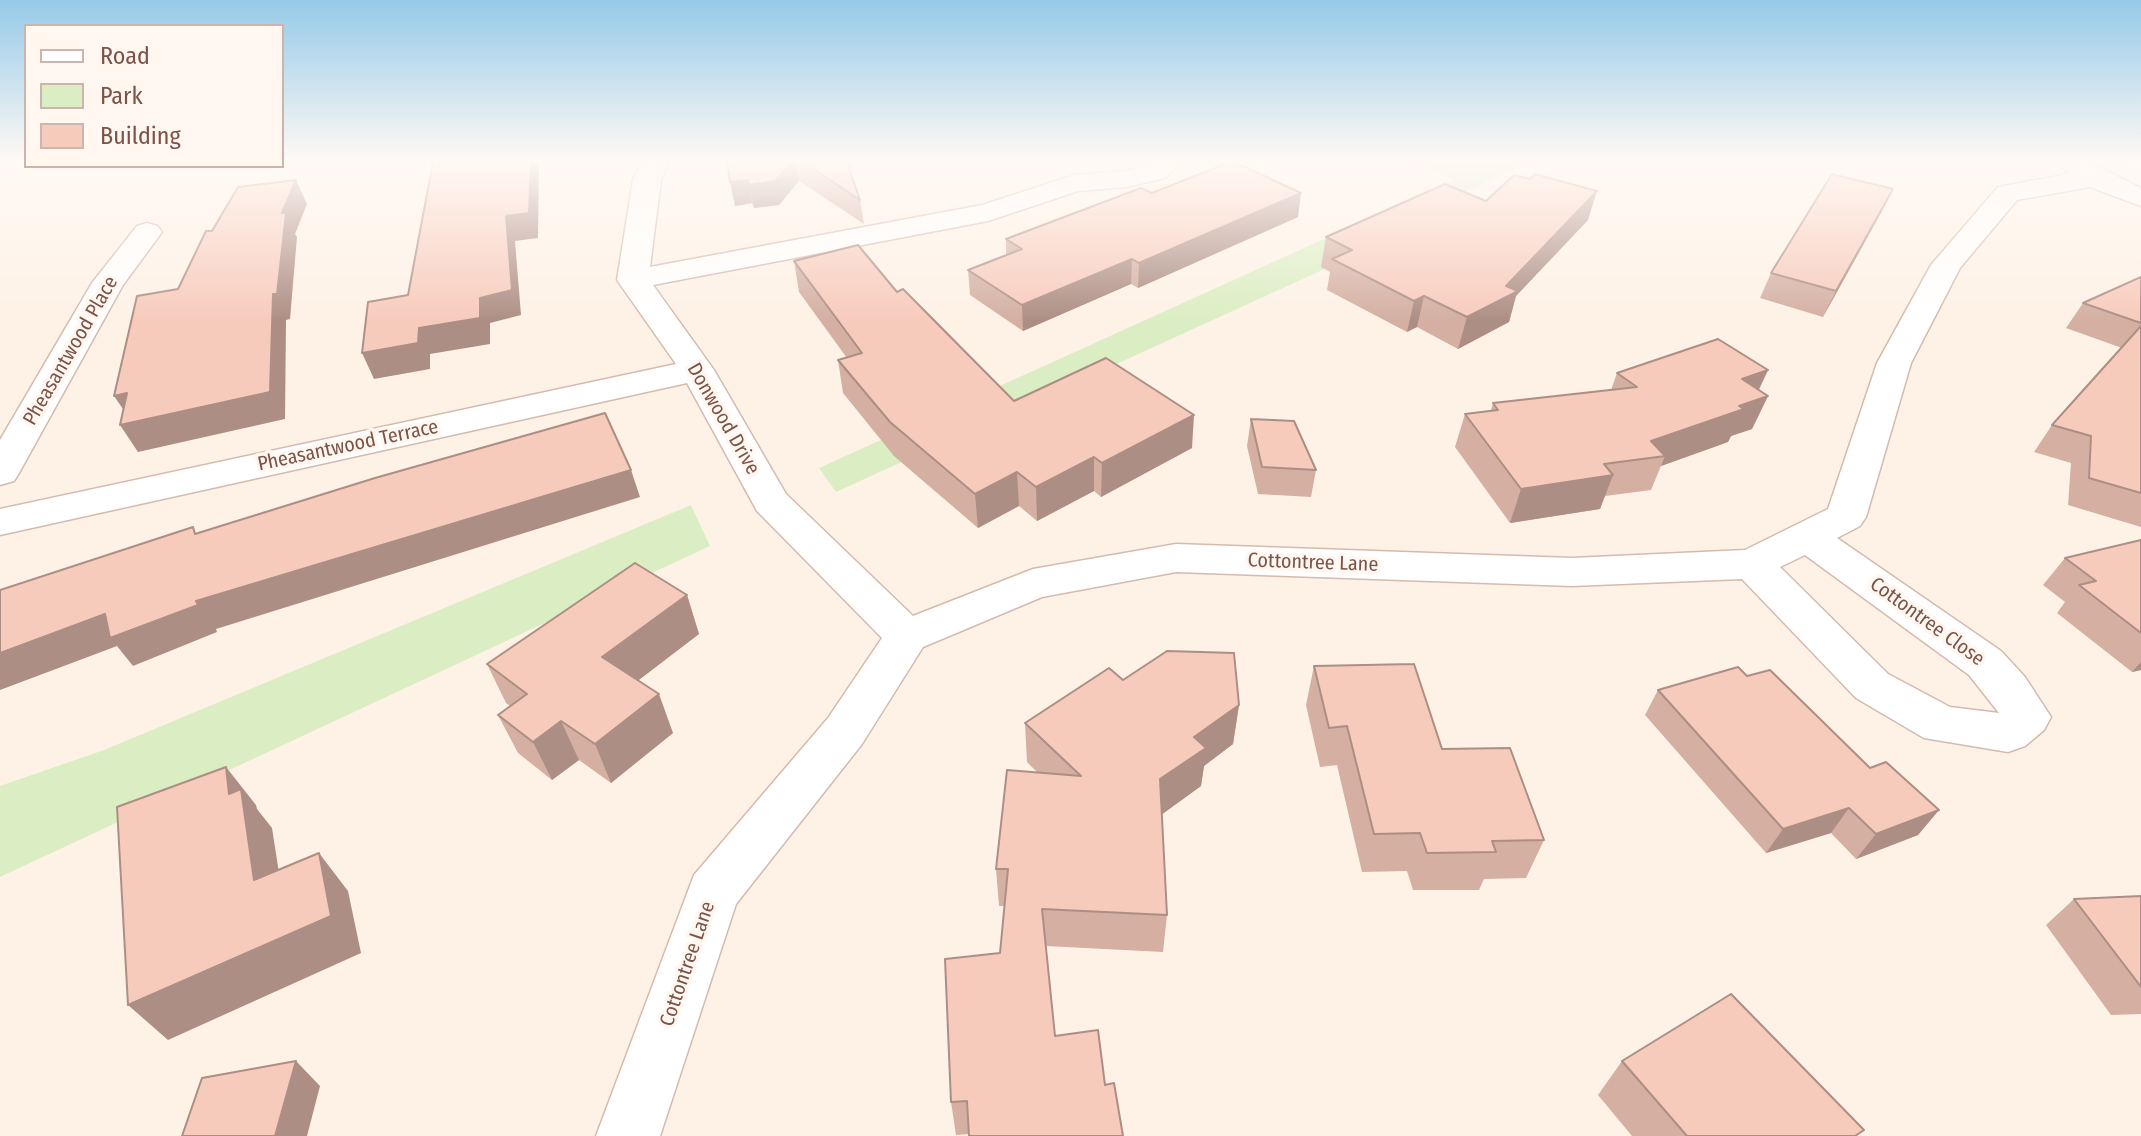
<!DOCTYPE html>
<style>
body{margin:0}
#map{position:relative;width:2141px;height:1136px;overflow:hidden;background:#fef2e7;font-family:"Fira Sans Condensed",sans-serif}
canvas{display:block}
.legend{position:absolute;left:24px;top:24px;width:260px;height:144px;box-sizing:border-box;background:#fff7f0;border:2px solid #cbb5ad;margin:0;padding:10px 14px;list-style:none;font-size:24px;color:#7c5348}
.legend li{display:flex;align-items:center;gap:16px;height:40px}
.legend b{width:40px;border:2px solid #cbb5ad}
</style>
<div id="map">
<canvas width="2141" height="1136"></canvas>
<ul class="legend">
<li><b style="height:10px;background:#fff"></b>Road</li>
<li><b style="height:22px;background:#dbeec3"></b>Park</li>
<li><b style="height:22px;background:#f7cbbc"></b>Building</li>
</ul>
</div>
<script>
const ctx = document.querySelector('canvas').getContext('2d');
ctx.lineJoin = 'round';
function paint(path, color) {
  ctx.fillStyle = color;
  ctx.fill(path, 'evenodd');
}
function shape(rows) {
  const path = new Path2D();
  for (const r of rows) {
    path.moveTo(r[0], r[1]);
    for (let i = 2; i < r.length; i += 2) path.lineTo(r[i], r[i + 1]);
  }
  return path;
}
function strokePath(path, color, width, dash) {
  ctx.strokeStyle = color;
  ctx.lineWidth = width;
  ctx.lineCap = dash ? 'butt' : 'round';
  ctx.setLineDash(dash || []);
  ctx.stroke(path);
}
function drawText(font, color, halo, rows, align = 'center') {
  ctx.font = font + ' "Fira Sans Condensed",sans-serif';
  ctx.lineWidth = 7;
  ctx.setLineDash([]);
  ctx.textBaseline = 'middle';
  ctx.strokeStyle = halo;
  ctx.fillStyle = color;
  for (const [text, x, y, turn = 0] of rows) {
    ctx.save();
    ctx.translate(x, y);
    ctx.rotate((+turn || 0) * Math.PI / 180);
    ctx.textAlign = isNaN(turn) ? turn : align;
    if (halo) ctx.strokeText(text, 0, 0);
    ctx.fillText(text, 0, 0);
    ctx.restore();
  }
}
paint(shape([
 [1413,162,1529,162,1405,220,1364,251,836,492,819,468,1454,180],
 [691,505,710,546,0,877,0,786,104,750]
]), '#dbeec3');
const street = shape([
 [643,162,669,162,661,180,650,267,982,205,1075,175,1127,171,1151,162,1181,162,1165,178,1127,187,1078,191,988,221,653,285,714,370,786,494,913,616,1033,569,1176,544,1572,558,1745,550,1828,509,1877,363,1931,265,1998,187,2069,174,2058,162,2088,162,2141,188,2141,206,2090,187,2017,200,1960,268,1911,363,1866,517,1860,526,1837,538,2001,651,2025,677,2051,717,2044,730,2025,746,2008,752,1924,738,1856,698,1742,579,1572,586,1176,572,1042,597,923,647,862,744,736,904,660,1136,596,1136,694,875,828,718,882,638,757,511,687,383,0,535,0,509,676,364,617,280,633,180,643,162],
 [1805,555,1969,675,1999,713,1950,707,1888,674,1780,567,1805,555],
 [147,223,157,226,162,232,123,285,19,473,14,481,0,485,0,440,92,283,137,226,147,223]
]);
strokePath(street, '#d5baae', 3);
paint(street, '#fff');
paint(shape([
 [727,162,847,162,860,200,864,224,799,181,779,205,754,208,752,203,735,206],
 [1893,189,1823,317,1760,298,1771,273],
 [1152,193,1298,217,1138,288,1131,284,1023,331,970,295,968,270,1006,255,1006,239],
 [1486,201,1588,220,1516,296,1509,322,1458,349,1417,327,1407,332,1327,290,1330,272,1321,267,1326,237],
 [794,261,897,292,1014,401,1192,448,1101,497,1094,491,1037,521,1019,506,978,528,894,456,843,393,838,360,847,358,799,292],
 [2141,277,2141,527,2068,505,2071,463,2034,452,2052,425,2122,348,2066,328,2083,303],
 [1768,370,1759,390,1768,396,1752,429,1731,436,1728,442,1661,466,1651,490,1605,496,1600,509,1510,523,1455,447,1465,414,1491,410,1493,403,1611,390,1617,373],
 [1251,419,1316,470,1311,497,1258,494,1247,446],
 [2141,540,2141,670,2132,672,2057,613,2065,602,2043,585,2065,558],
 [687,595,699,634,638,680,673,733,611,783,579,760,552,780,518,753,498,715,510,706,506,703,487,664],
 [1314,666,1442,749,1544,840,1526,878,1484,879,1479,890,1413,890,1407,871,1362,872,1337,765,1320,767,1306,705],
 [1747,676,1870,768,1939,810,1918,835,1856,859,1831,833,1766,853,1645,715,1658,690],
 [1123,680,1239,705,1233,744,1204,766,1201,786,1162,814,1167,915,1163,952,1046,946,969,1134,956,1135,951,1102,1000,953,1004,906,999,906,996,869,1038,773,1027,762,1025,723],
 [2141,896,2141,1014,2111,1015,2046,925,2074,899],
 [1622,1061,1857,1136,1632,1136,1598,1095]
]), '#d4afa2');
paint(shape([
 [531,162,539,162,538,238,515,241,521,315,490,323,490,344,430,354,430,369,374,379,362,353,419,328,480,298,506,216],
 [792,162,796,162,799,181,779,205,754,208,749,185],
 [296,180,307,204,295,234,297,237,290,319,286,320,285,419,138,452,120,425,273,294,282,213],
 [748,180,752,203,735,206,730,182],
 [1893,189,1881,213,1823,317,1836,291],
 [1597,191,1588,220,1516,296,1509,322,1458,349,1467,317,1506,286],
 [1301,193,1298,217,1138,288,1139,263],
 [1132,259,1131,284,1023,331,1022,305],
 [1424,296,1417,327,1407,332,1414,301],
 [1768,370,1753,401,1768,396,1752,429,1731,436,1728,442,1661,466,1665,456,1651,441,1742,379],
 [127,393,132,422,114,396],
 [1194,415,1192,448,1101,497,1102,463],
 [1094,457,1094,491,1037,521,1036,487],
 [631,470,640,497,216,629,217,632,133,666,117,646,0,690,0,653,105,614,196,601],
 [1017,472,1019,506,978,528,975,494],
 [1613,475,1600,509,1510,523,1521,489],
 [687,595,699,634,618,696,602,657],
 [2141,662,2141,670,2132,672],
 [659,694,673,733,611,783,595,744],
 [1239,705,1233,744,1204,766,1201,786,1157,818,1160,779,1194,737],
 [561,721,579,760,552,780,533,742],
 [226,767,256,805,257,809,272,828,286,918,254,880,229,794],
 [1849,808,1831,833,1766,853,1783,829],
 [1939,810,1918,835,1856,859,1876,834],
 [319,853,348,891,361,953,168,1040,128,1005],
 [296,1061,320,1086,307,1136,275,1136]
]), '#ad8e84');
const building = shape([
 [433,162,531,162,529,213,506,216,512,290,480,298,480,318,419,328,418,343,362,353,368,302,408,295,433,162],
 [727,162,792,162,775,181,749,185,748,180,730,182,727,162],
 [803,162,847,162,860,200,803,162],
 [1230,162,1234,162,1301,193,1139,263,1132,259,1022,305,968,270,1022,249,1006,239,1141,188,1152,193,1230,162],
 [1535,174,1597,191,1506,286,1518,291,1467,317,1424,296,1414,301,1332,259,1352,250,1326,237,1445,184,1486,201,1514,175,1530,179,1535,174],
 [1832,174,1893,189,1836,291,1771,273,1832,174],
 [296,180,282,213,286,213,277,294,273,294,270,392,120,425,127,393,114,396,137,296,178,289,206,231,212,231,238,187,296,180],
 [858,245,897,292,903,289,1014,401,1106,358,1194,415,1102,463,1094,457,1036,487,1017,472,975,494,890,422,838,360,862,353,794,261,858,245],
 [2141,277,2141,323,2083,303,2141,277],
 [2141,326,2141,493,2089,478,2091,436,2052,425,2141,326],
 [1718,339,1768,370,1742,379,1768,396,1739,406,1744,409,1651,441,1665,456,1604,464,1613,475,1521,489,1465,414,1498,410,1493,403,1637,387,1617,373,1718,339],
 [605,413,631,470,196,601,198,605,110,638,105,614,0,653,0,590,193,527,195,534,375,478,605,413],
 [1251,419,1294,421,1316,470,1262,467,1251,419],
 [2141,540,2141,633,2079,585,2096,581,2065,558,2141,540],
 [635,563,687,595,602,657,659,694,595,744,561,721,533,742,498,715,527,694,487,664,635,563],
 [1167,651,1234,653,1239,705,1194,737,1206,748,1160,779,1167,915,1042,909,1055,1036,1098,1030,1105,1085,1114,1083,1123,1136,969,1136,967,1101,951,1102,945,959,1000,953,1008,869,996,869,1007,770,1081,776,1025,723,1109,668,1123,680,1167,651],
 [1414,664,1442,749,1510,748,1544,840,1492,841,1496,852,1427,853,1420,833,1374,834,1347,726,1329,728,1314,666,1414,664],
 [1738,667,1747,676,1770,670,1870,768,1886,762,1939,810,1876,834,1849,808,1783,829,1658,690,1738,667],
 [226,767,229,794,241,789,254,880,319,853,331,916,128,1005,117,807,226,767],
 [2141,896,2141,987,2074,899,2141,896],
 [1731,994,1864,1130,1855,1136,1687,1136,1622,1061,1731,994],
 [296,1061,275,1136,182,1136,202,1078,296,1061]
]);
paint(building, '#f7cbbc');
strokePath(building, '#ad8e84', 2);
const sky = ctx.createLinearGradient(0, 0, 0, 321);
sky.addColorStop(0, '#95cae9');
sky.addColorStop(0.5, '#fff9f4');
sky.addColorStop(1, '#fff9f400');
ctx.fillStyle = sky;
ctx.fillRect(0, 0, 2141, 321);
drawText('20px', '#7c5348', '#fff7f0', [
 ["Pheasantwood Place",71,351,-60],
 ["Donwood Drive",723,419,60],
 ["Pheasantwood Terrace",348,446,-12],
 ["Cottontree Lane",1313,563,2],
 ["Cottontree Close",1927,622,36],
 ["Cottontree Lane",688,964,-71]
]);
</script>
